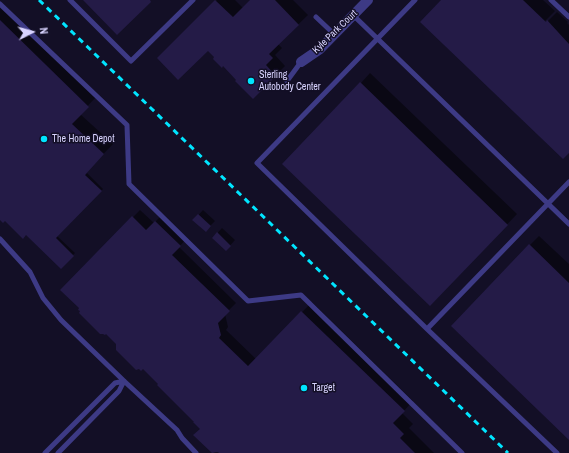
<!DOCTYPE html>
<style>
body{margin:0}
#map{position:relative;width:569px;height:453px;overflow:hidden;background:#130f26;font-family:"Archivo Narrow",sans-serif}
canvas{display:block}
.north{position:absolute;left:12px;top:12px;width:40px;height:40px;-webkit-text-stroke:3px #130f26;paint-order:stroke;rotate:84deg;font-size:11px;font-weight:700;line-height:16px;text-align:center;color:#d9d4ff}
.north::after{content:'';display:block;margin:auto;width:14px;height:18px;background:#d9d4ff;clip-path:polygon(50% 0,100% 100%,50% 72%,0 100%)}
</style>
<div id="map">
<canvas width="569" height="453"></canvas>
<div class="north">N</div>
</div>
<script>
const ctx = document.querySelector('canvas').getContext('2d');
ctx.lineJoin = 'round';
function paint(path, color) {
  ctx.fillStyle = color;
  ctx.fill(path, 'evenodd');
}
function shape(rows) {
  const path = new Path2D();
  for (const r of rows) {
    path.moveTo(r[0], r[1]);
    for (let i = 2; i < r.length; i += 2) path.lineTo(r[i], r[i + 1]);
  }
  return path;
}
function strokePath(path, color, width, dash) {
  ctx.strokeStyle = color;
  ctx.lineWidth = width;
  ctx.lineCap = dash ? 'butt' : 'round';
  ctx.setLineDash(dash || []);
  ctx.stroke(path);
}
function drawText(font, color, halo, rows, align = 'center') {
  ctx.font = font + ' "Archivo Narrow",sans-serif';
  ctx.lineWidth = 3;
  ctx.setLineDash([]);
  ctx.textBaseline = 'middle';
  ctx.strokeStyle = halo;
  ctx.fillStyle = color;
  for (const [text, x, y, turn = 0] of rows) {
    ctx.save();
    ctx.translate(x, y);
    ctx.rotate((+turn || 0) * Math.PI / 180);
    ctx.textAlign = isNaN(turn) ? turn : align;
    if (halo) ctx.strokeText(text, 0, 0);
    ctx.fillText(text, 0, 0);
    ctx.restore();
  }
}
paint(shape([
 [217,0,235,0,243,8,251,0,293,0,308,15,278,44,282,48,275,55,285,66,253,98,238,80,208,49,158,58],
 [442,0,543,0,555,11,543,23,544,25,557,12,568,22,567,23,569,25,569,152],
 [0,1,97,96,80,114,113,144,83,175,84,176,87,173,103,189,57,236,75,253,61,267,26,234,5,220,0,219],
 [370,73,517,214,440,295,361,83],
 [140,210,154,223,163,214,187,238,179,247,236,303,225,314,228,327,226,330,256,359,312,302,413,401,402,413,413,424,409,428,434,453,221,453,218,451,216,453,214,453,195,435,201,429,159,384,62,290],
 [203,210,215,221,205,231,194,220],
 [222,228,235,240,226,250,213,238],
 [539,236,569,264,569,439,530,245]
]), '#0007');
paint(shape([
 [83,0,150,0,151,2,117,35],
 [215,0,233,17,250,0,275,0,299,25,269,54,273,58,266,65,276,76,253,99,235,81,236,80,223,66,222,68,213,59,214,57,208,51,178,80,157,58],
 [441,0,523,0,546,22,547,20,569,44,569,153,563,159,420,22],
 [0,20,89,107,72,124,104,154,85,175,102,191,56,238,74,256,61,269,26,235,23,239,5,221,3,223,0,220],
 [360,82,508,225,430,306,282,164],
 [198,214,211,226,206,232,192,220],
 [132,216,146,230,155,221,181,246,172,255,230,311,218,323,221,335,219,338,248,366,301,311,405,411,393,423,404,434,400,438,415,453,219,453,218,452,212,453,193,435,200,429,193,422,194,422,157,385,158,384,143,369,141,371,139,369,136,370,116,350,116,344,106,334,105,335,103,334,100,334,79,313,80,311,78,310,79,308,60,290],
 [217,232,231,246,226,251,212,238],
 [529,244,569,283,569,440,451,326]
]), '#241b47');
strokePath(shape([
 [70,0,131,61,193,0],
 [415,0,257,163,427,329,557,453],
 [551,0,569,17],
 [0,4,127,125,129,184,248,301,301,295,462,453],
 [353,15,569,224],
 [316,17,334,34],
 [287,81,301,62],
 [0,239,30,272,43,298,61,320,124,381,177,430,182,438,196,453],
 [427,329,569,182],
 [45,453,115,383,124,381],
 [58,453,119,391,124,381]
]), '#3d3a85', 5);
strokePath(shape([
 [301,62,320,49,368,0]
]), '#3d3a85', 10);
strokePath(shape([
 [39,0,508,453]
]), '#00e5ff', 3, [6, 5]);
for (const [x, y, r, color] of [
 [251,81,4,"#00e5ff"],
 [44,139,4,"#00e5ff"],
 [304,388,4,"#00e5ff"]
]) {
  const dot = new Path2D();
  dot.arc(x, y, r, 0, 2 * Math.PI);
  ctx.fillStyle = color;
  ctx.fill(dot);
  strokePath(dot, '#130f26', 1.5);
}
drawText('10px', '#d9d4ff', '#130f26', [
 ["Kyle Park Court",335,32,-44]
]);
drawText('10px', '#d9d4ff', '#130f26', [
 ["Sterling",259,75],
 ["Autobody Center",259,87],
 ["The Home Depot",52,139],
 ["Target",312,388]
], 'left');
</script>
